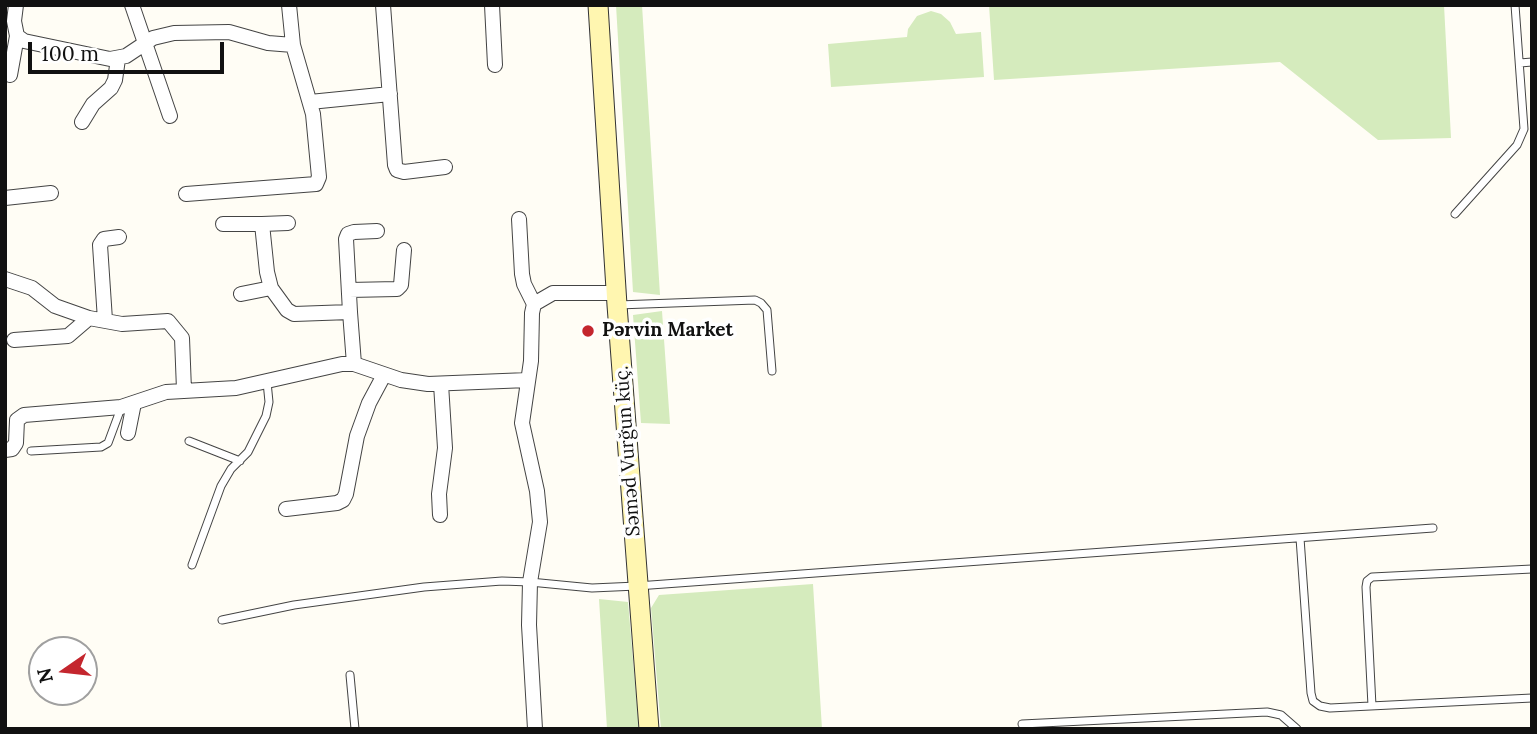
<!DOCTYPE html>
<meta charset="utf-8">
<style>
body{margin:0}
#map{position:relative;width:1537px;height:734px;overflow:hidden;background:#fffdf5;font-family:Lora,serif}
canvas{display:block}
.frame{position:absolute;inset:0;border:7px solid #111;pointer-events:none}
.north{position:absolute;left:28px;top:636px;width:70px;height:70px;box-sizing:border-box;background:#fff;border:2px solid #a0a0a0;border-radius:50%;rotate:256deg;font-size:19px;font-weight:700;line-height:28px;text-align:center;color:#111}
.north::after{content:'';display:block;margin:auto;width:24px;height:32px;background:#c4262e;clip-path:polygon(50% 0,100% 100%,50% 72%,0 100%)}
.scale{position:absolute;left:28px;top:42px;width:196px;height:32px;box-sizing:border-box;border:4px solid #111;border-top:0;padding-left:9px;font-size:21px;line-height:24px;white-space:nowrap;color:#111;-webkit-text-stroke:5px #fff;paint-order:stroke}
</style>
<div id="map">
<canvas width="1537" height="734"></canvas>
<div class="frame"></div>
<div class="north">N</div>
<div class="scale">100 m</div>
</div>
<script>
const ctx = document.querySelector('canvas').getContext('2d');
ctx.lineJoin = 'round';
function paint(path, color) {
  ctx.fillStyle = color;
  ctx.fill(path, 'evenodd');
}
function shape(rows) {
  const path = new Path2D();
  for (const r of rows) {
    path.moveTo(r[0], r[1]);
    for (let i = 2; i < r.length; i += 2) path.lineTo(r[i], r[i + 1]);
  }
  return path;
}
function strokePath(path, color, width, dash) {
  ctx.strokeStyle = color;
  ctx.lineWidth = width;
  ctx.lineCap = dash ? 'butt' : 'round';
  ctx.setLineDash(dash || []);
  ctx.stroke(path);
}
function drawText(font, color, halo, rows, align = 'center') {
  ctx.font = font + ' Lora,serif';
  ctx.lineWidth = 7;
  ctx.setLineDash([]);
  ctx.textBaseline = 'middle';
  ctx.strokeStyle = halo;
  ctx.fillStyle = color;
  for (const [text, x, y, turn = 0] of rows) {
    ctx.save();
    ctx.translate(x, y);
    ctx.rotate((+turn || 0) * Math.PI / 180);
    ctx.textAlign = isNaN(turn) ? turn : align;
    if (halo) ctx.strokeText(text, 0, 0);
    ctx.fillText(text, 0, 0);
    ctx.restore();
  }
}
paint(shape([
 [616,5,642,5,660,295,633,292],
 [989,5,1444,5,1451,138,1378,140,1280,62,994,80],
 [931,11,941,14,950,22,956,34,981,32,984,77,831,87,828,44,907,37,908,29,917,16],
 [662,311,670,424,641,423,633,315],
 [813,584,822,729,661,729,651,608,659,595],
 [599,599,628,602,639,729,607,729]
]), '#d5ebbd');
const service = shape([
 [1520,63,1532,62],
 [1455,214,1517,145,1524,129,1515,5],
 [618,305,755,300,761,303,767,310,772,371],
 [189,441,240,461],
 [31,451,101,447,108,443,121,408],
 [1300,538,1311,693,1313,701,1320,706,1330,708,1532,698],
 [192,565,221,486,231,469,248,452,266,416,269,402,267,382],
 [222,620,294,605,424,587,502,581,530,582,592,588,637,586,1433,528],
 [350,675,355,729],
 [1372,706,1366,587,1367,581,1372,577,1532,569],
 [1022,724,1267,712,1281,715,1297,729]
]);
const minor = shape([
 [16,5,14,21,17,36,24,41,110,59,126,56,153,38,174,33,229,32,268,43,293,45,289,5],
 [132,5,170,116],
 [383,5,395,165,397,170,404,172,445,167],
 [492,5,495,65],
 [10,75,17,36],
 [310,102,390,94],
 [82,122,93,104,111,88,115,80,118,59],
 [186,194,316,184,319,177,313,114,293,45],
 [5,198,51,193],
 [519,219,522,274,524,284,534,304],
 [223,224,262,224,267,272,271,288,287,310,294,314,350,312,354,364],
 [262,224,288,223],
 [5,279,32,288,55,306,89,318],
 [349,290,397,289,401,285,404,250],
 [241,294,271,288],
 [350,312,346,239,348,234,354,232,377,231],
 [105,320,100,245,104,239,119,237],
 [14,340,68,336,89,318,122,324,168,321,182,338,184,390],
 [128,433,134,403],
 [5,450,12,449,16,443,17,420,24,415,121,407,166,392,236,388,342,364,354,364,401,380,428,384,528,380],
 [286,509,337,503,343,500,346,494,357,436,369,403,384,375],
 [440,515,439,494,445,448,441,384],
 [535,729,529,625,530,582,540,522,537,491,522,423,531,361,532,313,534,304,553,293,617,293]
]);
const secondary = shape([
 [598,5,617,305,649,729]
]);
strokePath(service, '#444', 9);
strokePath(minor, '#444', 16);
strokePath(secondary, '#333', 21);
strokePath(service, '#fff', 7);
strokePath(minor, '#fff', 14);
strokePath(secondary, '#fff6b0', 19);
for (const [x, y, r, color] of [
 [588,331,7,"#c4262e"]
]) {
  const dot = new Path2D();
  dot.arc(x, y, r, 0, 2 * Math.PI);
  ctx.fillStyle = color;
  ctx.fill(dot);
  strokePath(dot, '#fff', 2.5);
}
drawText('bold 19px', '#111', '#fff', [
 ["Pərvin Market",602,331]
], 'left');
drawText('19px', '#111', '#fff', [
 ["Səməd Vurğun küç.",628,451,-94]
]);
</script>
